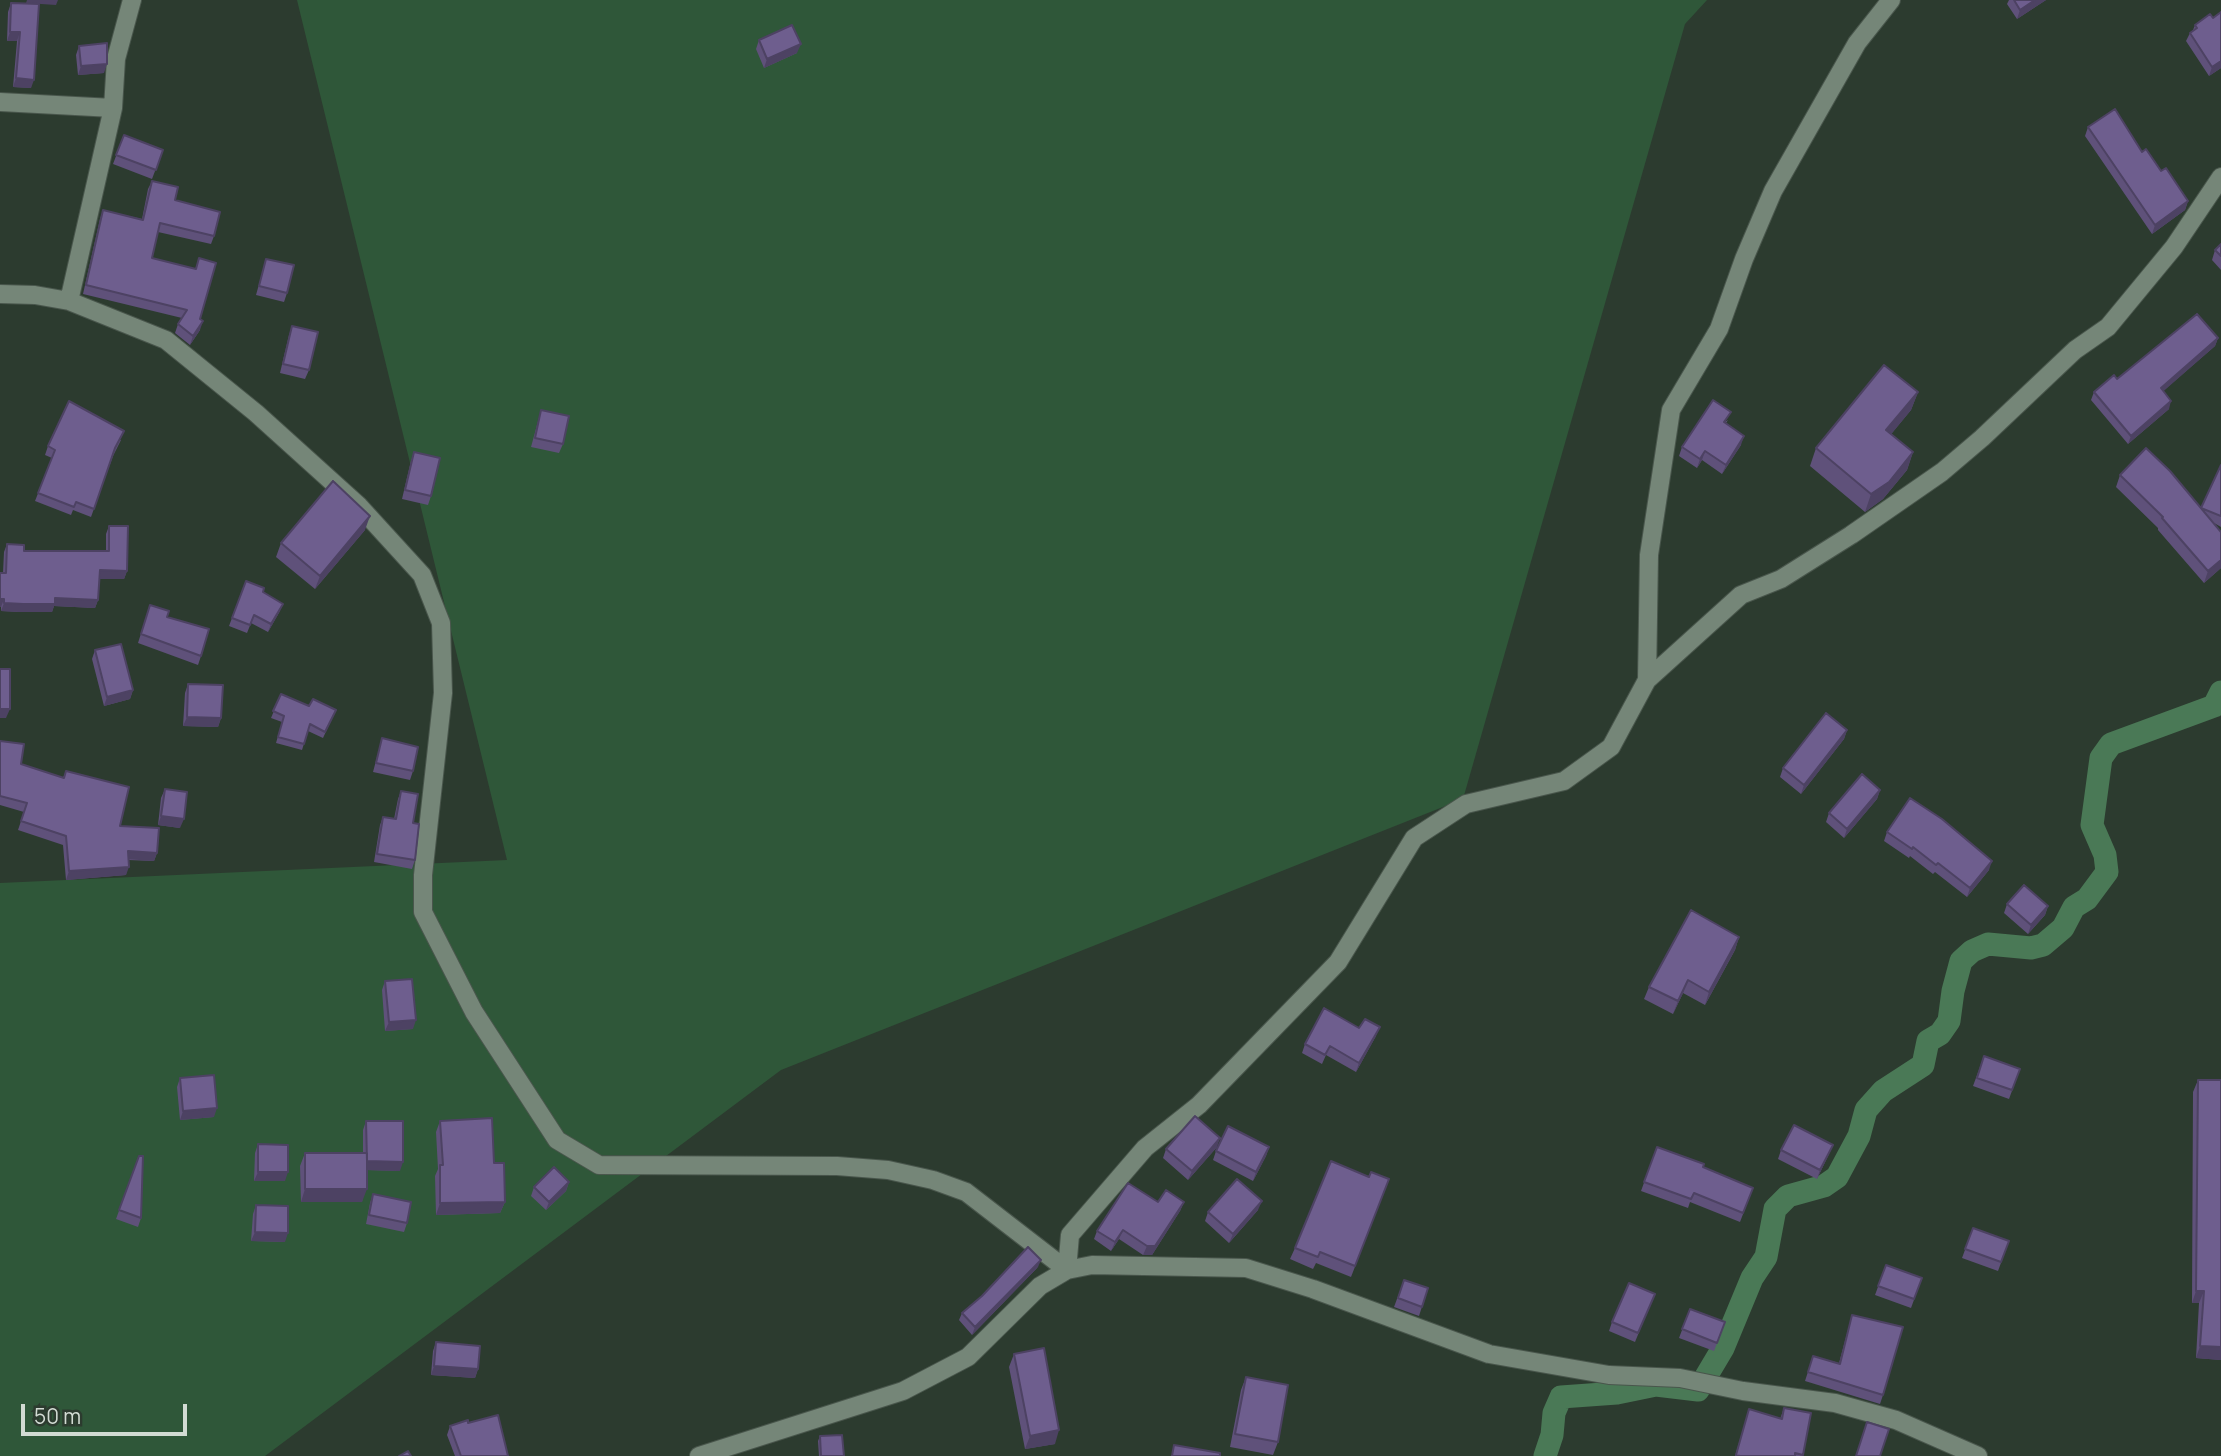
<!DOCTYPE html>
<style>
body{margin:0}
#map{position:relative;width:2221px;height:1456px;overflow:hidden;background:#2c3b2f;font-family:Manrope,sans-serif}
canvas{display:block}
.scale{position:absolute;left:21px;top:1404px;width:166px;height:32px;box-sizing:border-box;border:4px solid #d2dbd3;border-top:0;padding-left:9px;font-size:21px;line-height:24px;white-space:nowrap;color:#d2dbd3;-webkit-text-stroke:5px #2c3b2f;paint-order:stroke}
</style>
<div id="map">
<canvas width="2221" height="1456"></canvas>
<div class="scale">50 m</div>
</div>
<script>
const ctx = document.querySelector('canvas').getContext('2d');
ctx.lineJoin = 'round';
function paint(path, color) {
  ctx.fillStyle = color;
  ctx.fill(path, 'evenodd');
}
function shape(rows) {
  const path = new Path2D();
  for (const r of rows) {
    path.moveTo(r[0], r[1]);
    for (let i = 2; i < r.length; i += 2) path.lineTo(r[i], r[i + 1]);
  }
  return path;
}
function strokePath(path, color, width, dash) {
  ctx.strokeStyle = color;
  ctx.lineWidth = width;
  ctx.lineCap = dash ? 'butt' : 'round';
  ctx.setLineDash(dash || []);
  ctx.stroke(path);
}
paint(shape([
 [297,0,1707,0,1685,24,1463,799,781,1070,265,1456,0,1456,0,883,507,860]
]), '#2f5739');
strokePath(shape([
 [1545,1456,1552,1435,1554,1413,1561,1397,1617,1393,1656,1385,1698,1390,1723,1348,1752,1278,1766,1257,1775,1209,1788,1196,1824,1186,1837,1177,1859,1136,1866,1110,1883,1091,1923,1065,1928,1041,1940,1034,1949,1021,1953,991,1961,961,1972,951,1988,944,2031,948,2043,945,2063,928,2074,907,2087,899,2107,872,2105,855,2092,825,2101,758,2111,744,2214,706,2221,692]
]), '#4a7956', 23);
const minor = shape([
 [0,102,113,108],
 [0,294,35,295,69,301,166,340,256,413,359,506,422,575,441,623,443,693,423,875,423,912,474,1012,557,1140,599,1165,837,1166,888,1170,933,1180,966,1192,1067,1270],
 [69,301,113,108,116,59,132,0],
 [1647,680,1741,595,1781,579,1851,535,1942,472,1982,438,2075,350,2108,327,2174,247,2221,177],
 [1067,1270,1070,1235,1145,1148,1199,1105,1338,962,1414,838,1466,804,1564,781,1611,747,1647,680,1649,555,1671,410,1719,329,1744,259,1773,191,1857,43,1891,0],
 [699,1456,903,1391,968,1357,1040,1286,1067,1270,1092,1265,1246,1268,1313,1289,1489,1354,1609,1375,1680,1378,1743,1391,1835,1403,1896,1420,1978,1456]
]);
strokePath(minor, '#49564c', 20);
strokePath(minor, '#758678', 18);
paint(shape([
 [2009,0,2046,0,2017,19,2007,4],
 [11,3,39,4,31,88,13,87,17,41,7,41,8,12],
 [2221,12,2221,68,2209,76,2186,41,2190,33,2193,30,2195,25,2213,18],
 [759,40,797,53,764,68,756,49],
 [79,46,104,73,78,75,76,55],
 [2088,127,2142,152,2188,201,2185,210,2152,234,2085,136],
 [124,135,163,150,152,179,113,164],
 [152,181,175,200,214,236,211,244,158,232,152,258,196,269,199,258,200,330,190,345,175,333,178,324,182,318,83,294,100,219,103,210,142,219,148,189],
 [2221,244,2221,270,2212,260,2215,250],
 [266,259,287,293,284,302,256,295],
 [292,326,309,370,305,379,280,373,289,335],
 [2218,338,2215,346,2163,391,2169,409,2128,444,2091,400,2094,392,2117,379],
 [1918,392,1911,410,1891,434,1913,452,1907,470,1883,499,1865,512,1810,466,1816,448],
 [541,410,563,444,559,453,531,447],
 [1728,420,1726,423,1741,445,1722,474,1702,460,1697,468,1679,456,1682,447],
 [121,440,113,456,91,517,73,510,71,515,35,501,52,458,45,455,48,446],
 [414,452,431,496,428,505,402,499,411,461],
 [2221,465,2221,527,2214,523,2221,568,2204,583,2158,530,2158,528,2116,487,2120,475,2201,508],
 [109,526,127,571,124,579,99,579,98,600,95,608,54,606,52,612,20,612,1,611,1,607,0,607,0,573,3,573,4,552,7,544,24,551,106,551,106,534],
 [365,530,315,589,276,557,281,543],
 [246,581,263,592,280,611,268,632,251,623,247,633,229,626],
 [150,605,167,617,201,656,198,665,138,643],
 [95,650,133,690,130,699,104,706,92,659],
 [188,684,221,718,218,727,183,726,185,693],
 [281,694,309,706,336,710,323,738,308,731,302,750,276,743,282,722,271,718],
 [1847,730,1844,739,1801,794,1780,777,1783,768],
 [382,738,413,771,410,780,373,772],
 [0,741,21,764,63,778,66,771,120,826,157,853,154,861,128,860,126,875,66,880,63,845,18,830,24,812,0,805],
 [165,789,180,828,158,825,161,798],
 [1880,790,1877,799,1844,838,1826,822,1829,813],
 [401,791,413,823,415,860,412,869,374,862,380,825,383,817,394,819,398,799],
 [1887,832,1989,870,1967,897,1935,872,1933,874,1910,856,1909,858,1884,841],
 [2007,904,2048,906,2045,915,2028,934,2004,913],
 [1739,937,1735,950,1705,1005,1683,993,1673,1014,1644,999,1649,987],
 [385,981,413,1029,385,1031,382,990],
 [1376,1036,1356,1072,1326,1055,1322,1064,1302,1053,1305,1044],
 [1984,1056,2020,1069,2009,1099,1973,1086],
 [180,1078,214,1117,180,1120,177,1087],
 [2198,1080,2221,1080,2221,1360,2196,1358,2199,1303,2192,1303,2193,1092],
 [366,1121,400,1171,367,1170,362,1202,301,1202,300,1166,305,1153,363,1153,363,1130],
 [440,1121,494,1163,505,1202,500,1213,436,1215,435,1176,438,1169,436,1132],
 [258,1144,285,1181,254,1181,255,1153],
 [1833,1145,1817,1179,1778,1159,1781,1150],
 [1217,1147,1188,1180,1163,1158,1166,1149],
 [1269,1147,1266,1156,1253,1181,1213,1160,1216,1151],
 [1657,1147,1753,1188,1740,1222,1690,1202,1688,1208,1641,1191],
 [139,1156,141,1218,138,1227,116,1219],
 [1369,1177,1389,1179,1351,1277,1316,1263,1313,1269,1290,1259,1295,1248],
 [569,1182,566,1191,546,1210,531,1196,534,1187],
 [373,1194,407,1223,404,1232,366,1224,370,1203],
 [1158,1202,1184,1202,1180,1211,1152,1255,1143,1255,1119,1239,1111,1251,1094,1239,1097,1231],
 [256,1205,285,1242,251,1241,253,1214],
 [1258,1210,1229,1243,1205,1221,1208,1212],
 [1973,1228,2009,1241,1998,1271,1962,1258],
 [1886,1265,1922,1278,1911,1308,1875,1295],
 [1038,1267,972,1335,959,1320,962,1313],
 [1404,1280,1428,1288,1419,1316,1394,1307],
 [1651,1303,1635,1342,1609,1331,1612,1322],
 [1690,1309,1725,1322,1714,1351,1679,1338],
 [1852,1315,1883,1395,1880,1404,1805,1381,1813,1356,1839,1363],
 [436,1342,478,1369,475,1378,431,1375,433,1351],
 [1014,1354,1055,1444,1025,1449,1009,1367],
 [1246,1377,1278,1442,1273,1455,1230,1447,1241,1390],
 [1784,1408,1811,1413,1803,1456,1735,1456,1749,1409,1780,1419],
 [468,1423,508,1456,455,1456,447,1435,450,1426],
 [820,1436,844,1456,819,1456,818,1441]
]), '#5f517a');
paint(shape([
 [27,0,58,0,56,5,26,3],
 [2035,0,2046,0,2017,19,2020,10],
 [10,32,20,32,17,41,7,41],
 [801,44,797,53,764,68,767,59],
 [2221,61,2221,68,2209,76,2212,67],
 [107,64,104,73,78,75,81,66],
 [16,78,34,80,31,88,13,87],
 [2188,201,2185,210,2152,234,2155,225],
 [203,321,200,330,190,345,193,336],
 [2218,338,2215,346,2158,396,2161,388],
 [1918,392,1911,410,1880,448,1886,430],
 [2171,401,2169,409,2128,444,2131,436],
 [1744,436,1741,445,1722,474,1726,465],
 [1705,451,1702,460,1697,468,1700,459],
 [1913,452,1907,470,1883,499,1865,512,1871,494],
 [370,516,365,530,315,589,320,576],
 [2221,560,2221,568,2204,583,2208,571],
 [100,570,127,571,124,579,97,579],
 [55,598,98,600,95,608,54,606,52,612,20,612,1,611,4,603],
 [0,599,4,599,1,607,0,607],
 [283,604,280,611,268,632,271,624],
 [133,690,130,699,104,706,107,697],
 [0,709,10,709,6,718,0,718],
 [187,717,221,718,218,727,183,726],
 [1847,730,1844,739,1801,794,1804,785],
 [1880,790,1877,799,1844,838,1847,829],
 [161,816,184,819,180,828,158,825],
 [128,851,157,853,154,861,125,859],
 [1992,861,1989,870,1967,897,1970,888],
 [129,867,126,875,66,880,69,871],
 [2048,906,2045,915,2028,934,2031,925],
 [1739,937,1735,950,1705,1005,1709,992],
 [1688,980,1683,993,1673,1014,1678,1001],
 [416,1020,413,1029,385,1031,389,1022],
 [1380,1027,1376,1036,1356,1072,1359,1063],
 [217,1108,214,1117,180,1120,183,1111],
 [1220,1138,1217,1147,1188,1180,1192,1171],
 [1833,1145,1829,1154,1817,1179,1820,1170],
 [1269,1147,1266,1156,1253,1181,1256,1172],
 [367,1161,403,1162,400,1171,364,1170],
 [258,1172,288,1172,285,1181,254,1181],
 [569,1182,566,1191,546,1210,549,1202],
 [305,1189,367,1189,362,1202,301,1202],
 [1262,1201,1258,1210,1229,1243,1233,1234],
 [505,1202,500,1213,436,1215,440,1203],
 [1184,1202,1180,1211,1152,1255,1143,1255,1147,1246],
 [1123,1230,1119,1239,1111,1251,1115,1242],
 [255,1232,288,1233,285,1242,251,1241],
 [1041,1260,1038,1267,972,1335,975,1327],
 [2196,1291,2204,1291,2199,1303,2192,1303],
 [2200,1346,2221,1347,2221,1360,2196,1358],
 [434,1366,478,1369,475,1378,431,1375],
 [1059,1430,1055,1444,1025,1449,1030,1436]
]), '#4d4263');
const building = shape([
 [2014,0,2035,0,2020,10,2014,0],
 [11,3,39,4,34,80,16,78,20,32,10,32,11,3],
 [2221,12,2221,61,2212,67,2190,33,2197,28,2195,25,2210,14,2213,18,2221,12],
 [792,25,801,44,767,59,759,40,792,25],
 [107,43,107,64,81,66,79,46,107,43],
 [2115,109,2142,152,2146,149,2161,171,2166,168,2188,201,2155,225,2088,127,2115,109],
 [124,135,163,150,156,170,116,155,124,135],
 [152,181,178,187,175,200,220,212,214,236,160,223,152,258,196,269,199,258,216,263,200,319,203,321,193,336,178,324,187,310,86,285,103,210,143,220,152,181],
 [2221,244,2221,256,2215,250,2221,244],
 [266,259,294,265,287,293,259,286,266,259],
 [2197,314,2218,338,2161,388,2171,401,2131,436,2094,392,2114,375,2117,379,2197,314],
 [292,326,318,332,309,370,283,364,292,326],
 [1884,365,1918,392,1886,430,1913,452,1889,482,1871,494,1816,448,1884,365],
 [1713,400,1731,412,1724,422,1744,436,1726,465,1705,451,1700,459,1682,447,1713,400],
 [69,401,124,431,115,448,94,509,76,502,74,507,38,493,55,450,48,446,69,401],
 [541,410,569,416,563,444,535,438,541,410],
 [2146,448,2170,471,2221,532,2221,560,2208,571,2162,518,2163,517,2120,475,2146,448],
 [414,452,440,458,431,496,405,490,414,452],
 [2221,465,2221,516,2201,508,2221,465],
 [333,481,370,516,320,576,281,543,333,481],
 [109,526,128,526,127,571,100,570,98,600,55,598,55,604,23,604,4,603,4,599,0,599,0,573,6,573,7,544,24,545,24,551,109,551,109,526],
 [246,581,264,588,263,592,283,604,271,624,254,615,250,625,232,618,246,581],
 [150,605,169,611,167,617,209,629,201,656,141,634,150,605],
 [121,644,133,690,107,697,95,650,121,644],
 [0,669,10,669,10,709,0,709,0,669],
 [188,684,223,685,221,718,187,717,188,684],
 [281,694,309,706,313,699,336,710,325,732,310,724,304,744,278,737,284,716,273,711,281,694],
 [1826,713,1847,730,1804,785,1783,768,1826,713],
 [382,738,418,747,413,771,376,763,382,738],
 [0,741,24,744,21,764,64,778,66,771,129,787,120,826,159,828,157,853,128,851,129,867,69,871,66,836,21,821,27,803,0,796,0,741],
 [1862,774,1880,790,1847,829,1829,813,1862,774],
 [165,789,187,792,184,819,161,816,165,789],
 [401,791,418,794,413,823,419,824,415,860,377,854,383,817,396,819,401,791],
 [1910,798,1942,819,1992,861,1970,888,1938,863,1936,865,1913,847,1912,849,1887,832,1910,798],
 [2024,885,2048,906,2031,925,2007,904,2024,885],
 [1691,910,1739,937,1709,992,1688,980,1678,1001,1649,987,1691,910],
 [412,979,416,1020,389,1022,385,981,412,979],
 [1324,1008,1359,1028,1365,1019,1380,1027,1359,1063,1330,1046,1325,1055,1305,1044,1324,1008],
 [1984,1056,2020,1069,2012,1090,1977,1078,1984,1056],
 [214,1075,217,1108,183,1111,180,1078,214,1075],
 [2198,1080,2221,1080,2221,1347,2200,1346,2204,1291,2196,1291,2198,1080],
 [1195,1116,1220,1138,1192,1171,1166,1149,1195,1116],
 [492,1118,494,1163,504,1163,505,1202,440,1203,440,1165,443,1165,440,1121,492,1118],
 [366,1121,403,1121,403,1162,367,1161,366,1121],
 [1794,1125,1833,1145,1820,1170,1781,1150,1794,1125],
 [1228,1126,1269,1147,1256,1172,1216,1151,1228,1126],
 [258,1144,288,1145,288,1172,258,1172,258,1144],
 [1657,1147,1704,1164,1703,1167,1753,1188,1743,1213,1694,1193,1691,1199,1644,1182,1657,1147],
 [305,1153,367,1153,367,1189,305,1189,305,1153],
 [139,1156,143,1156,141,1218,119,1210,139,1156],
 [1331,1161,1369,1177,1371,1172,1389,1179,1355,1266,1320,1252,1318,1257,1295,1248,1331,1161],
 [554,1167,569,1182,549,1202,534,1187,554,1167],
 [1237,1179,1262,1201,1233,1234,1208,1212,1237,1179],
 [1128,1183,1158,1202,1166,1190,1184,1202,1155,1246,1147,1246,1123,1230,1115,1242,1097,1231,1128,1183],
 [373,1194,411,1202,407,1223,369,1215,373,1194],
 [256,1205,288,1206,288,1233,255,1232,256,1205],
 [1973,1228,2009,1241,2001,1262,1965,1249,1973,1228],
 [1028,1247,1041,1260,975,1327,962,1313,982,1296,1028,1247],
 [1886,1265,1922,1278,1914,1299,1878,1286,1886,1265],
 [1404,1280,1428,1288,1422,1307,1398,1298,1404,1280],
 [1629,1283,1655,1294,1638,1333,1612,1322,1629,1283],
 [1690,1309,1725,1322,1717,1343,1682,1329,1690,1309],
 [1852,1315,1903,1327,1883,1395,1808,1372,1813,1356,1840,1364,1852,1315],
 [436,1342,480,1346,478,1369,434,1366,436,1342],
 [1044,1348,1059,1430,1030,1436,1014,1354,1044,1348],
 [1246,1377,1288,1385,1278,1442,1235,1434,1246,1377],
 [1784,1408,1811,1413,1803,1455,1795,1453,1795,1456,1740,1456,1736,1455,1749,1409,1782,1419,1784,1408],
 [498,1415,508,1456,461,1456,450,1426,468,1420,468,1423,498,1415],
 [1867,1422,1889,1429,1880,1456,1856,1456,1867,1422],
 [842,1435,844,1456,821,1456,820,1436,842,1435],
 [1174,1445,1220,1453,1220,1456,1172,1456,1174,1445],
 [408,1451,411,1456,399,1456,408,1451]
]);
paint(building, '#6e5e8e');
strokePath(building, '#4d4263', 2);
</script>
